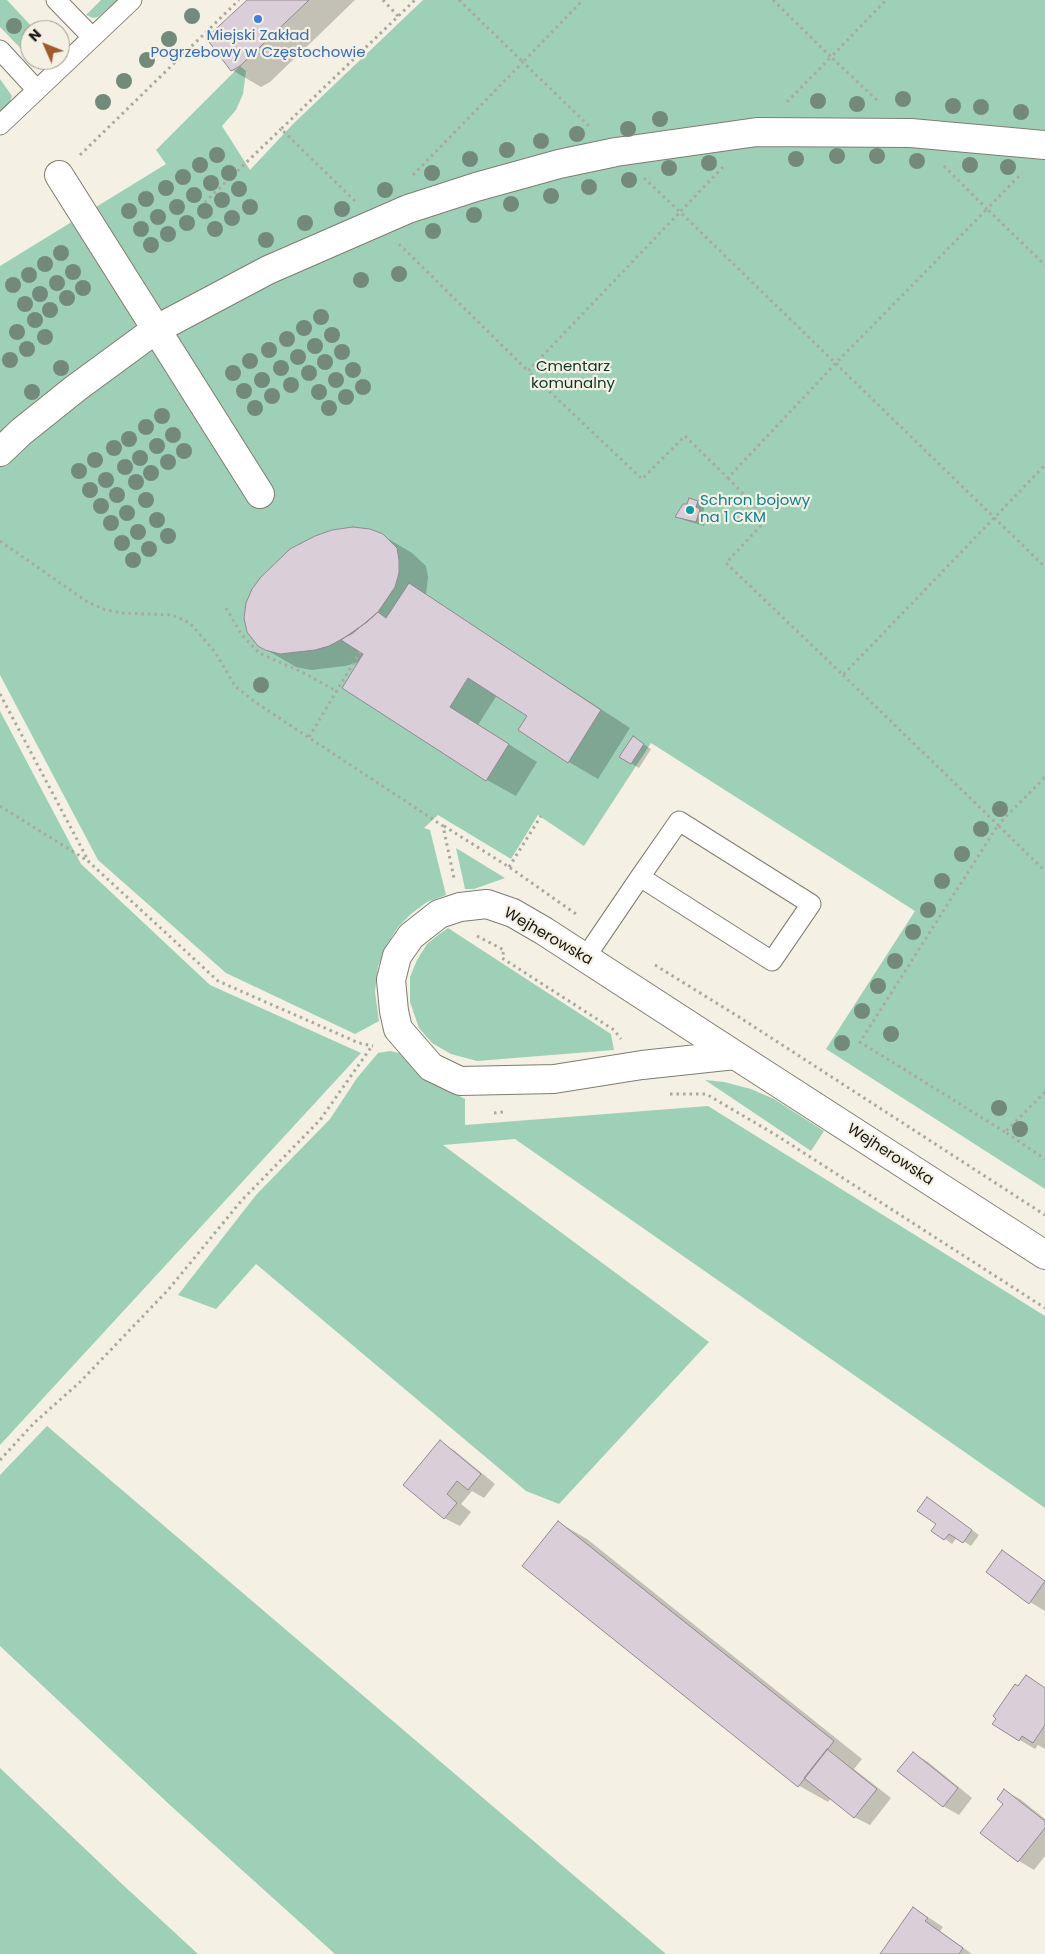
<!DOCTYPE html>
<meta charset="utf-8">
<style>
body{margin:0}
#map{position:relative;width:1045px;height:1954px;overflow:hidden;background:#f4f0e3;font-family:Poppins,sans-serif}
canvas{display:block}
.north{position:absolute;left:20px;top:20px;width:50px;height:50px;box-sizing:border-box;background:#f4f0e3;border:1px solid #9c998f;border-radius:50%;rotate:314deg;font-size:14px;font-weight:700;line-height:20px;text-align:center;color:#171611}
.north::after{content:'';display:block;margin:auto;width:18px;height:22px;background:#9f5a2e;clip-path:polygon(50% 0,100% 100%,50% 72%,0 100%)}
</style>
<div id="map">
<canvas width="1045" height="1954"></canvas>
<div class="north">N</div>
</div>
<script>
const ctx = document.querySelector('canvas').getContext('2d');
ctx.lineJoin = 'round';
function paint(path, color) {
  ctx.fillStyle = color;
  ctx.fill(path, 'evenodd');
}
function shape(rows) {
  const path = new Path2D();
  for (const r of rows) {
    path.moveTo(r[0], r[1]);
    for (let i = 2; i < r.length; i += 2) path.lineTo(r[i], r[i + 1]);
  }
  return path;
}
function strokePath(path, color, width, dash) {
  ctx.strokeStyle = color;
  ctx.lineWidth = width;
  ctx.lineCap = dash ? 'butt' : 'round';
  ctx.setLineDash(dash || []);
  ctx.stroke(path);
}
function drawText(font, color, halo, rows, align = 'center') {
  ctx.font = font + ' Poppins,sans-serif';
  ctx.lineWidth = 4.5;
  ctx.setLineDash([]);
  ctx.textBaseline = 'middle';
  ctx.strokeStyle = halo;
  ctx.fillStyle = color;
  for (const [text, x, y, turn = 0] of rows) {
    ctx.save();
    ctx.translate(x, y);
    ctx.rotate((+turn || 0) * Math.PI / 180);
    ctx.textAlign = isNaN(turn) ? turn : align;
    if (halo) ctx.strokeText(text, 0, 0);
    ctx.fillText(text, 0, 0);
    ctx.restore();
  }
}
paint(shape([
 [0,0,7,0,35,30,30,30,30,58,0,27],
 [101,0,118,0,98,17,93,18,86,15],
 [423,0,1045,0,1045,1189,826,1049,915,911,651,743,584,846,538,815,511,859,438,815,424,828,430,830,446,895,427,902,411,914,398,927,386,946,378,967,375,992,379,1021,355,1034,226,973,98,860,0,675,0,266,166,164,156,150,240,66,246,71,243,94,236,110,222,126,250,170,293,124],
 [0,79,12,96,9,105,0,114],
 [0,711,81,864,210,985,361,1053,0,1445],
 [456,848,505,878,474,889,465,889],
 [448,928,611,1034,614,1050,477,1061,451,1054,432,1043,419,1028,410,1002,410,977,417,960,427,944,438,935],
 [390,1051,399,1053,435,1083,465,1099,465,1125,708,1106,1045,1316,1045,1508,515,1139,443,1145,709,1342,559,1504,526,1491,256,1264,216,1309,178,1295,256,1195,330,1119,357,1078,378,1053],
 [705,1080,724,1082,751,1089,774,1099,824,1131,811,1151],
 [47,1426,666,1954,335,1954,171,1806,0,1646,0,1475],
 [0,1768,122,1884,198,1954,0,1954]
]), '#9ed0b8');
paint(shape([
 [249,0,355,0,270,82,261,87,232,70],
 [697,502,705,506,703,512,707,514,704,526,684,520,677,516],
 [382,535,412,553,426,566,428,577,426,595,630,728,598,779,569,762,529,715,497,695,478,725,537,762,516,796,487,780,359,662,345,666,311,670,296,667,258,645],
 [640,742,651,749,639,768,621,757],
 [440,1442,455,1451,495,1484,484,1498,472,1491,461,1504,471,1512,460,1526,444,1518],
 [934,1503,979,1535,971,1546,957,1537,952,1544,933,1530,938,1524],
 [558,1522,587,1539,862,1759,854,1769,891,1798,870,1825,854,1817,831,1798,828,1802,798,1785],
 [1002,1552,1045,1581,1045,1611,1030,1602],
 [1026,1676,1045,1688,1045,1749,1038,1745,1035,1749,1020,1740,1019,1688],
 [913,1753,928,1762,972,1798,959,1815,943,1806],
 [1004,1791,1020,1799,1045,1819,1045,1856,1034,1870,1019,1861,982,1832,1005,1803],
 [914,1908,943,1927,940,1931,972,1954,882,1954]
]), '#0003');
const building = shape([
 [247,0,309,0,240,66,231,71,206,38,247,0],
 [689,498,698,501,696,507,700,509,696,522,675,517,683,504,687,504,689,498],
 [353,527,370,529,383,534,397,548,399,560,399,573,395,587,378,612,353,633,329,646,315,650,280,654,265,650,258,646,247,632,244,618,246,603,252,589,261,577,290,549,315,536,332,530,353,527],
 [409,583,601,710,568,763,518,730,527,716,468,678,450,707,509,744,486,781,342,688,363,654,341,640,367,622,378,612,386,618,409,583],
 [633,736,644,744,631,764,619,757,633,736],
 [440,1440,481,1474,468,1490,457,1481,447,1494,457,1503,444,1519,403,1485,440,1440],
 [927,1497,972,1530,963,1543,949,1534,944,1540,931,1531,936,1524,917,1511,927,1497],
 [558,1521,834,1741,798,1787,522,1566,558,1521],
 [1002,1550,1045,1581,1029,1604,986,1572,1002,1550],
 [1026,1675,1045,1688,1045,1725,1033,1743,1022,1736,1019,1741,992,1724,996,1719,993,1716,1015,1684,1018,1686,1026,1675],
 [827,1749,877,1789,854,1818,804,1778,827,1749],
 [913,1752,958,1788,943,1807,897,1771,913,1752],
 [1004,1789,1045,1821,1045,1828,1018,1862,980,1833,1003,1804,997,1799,1004,1789],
 [913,1907,928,1918,925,1921,963,1948,959,1954,880,1954,913,1907]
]);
paint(building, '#dacfd8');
strokePath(building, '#938991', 1);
const service = shape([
 [56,0,92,37],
 [0,50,37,90],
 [0,125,132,0],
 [585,958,640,877,679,821,811,904,772,961,640,877]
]);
const pedestrian = shape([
 [59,175,260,494],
 [0,452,21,432,76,388,155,330,268,270,408,209,476,187,559,164,616,152,757,132,911,133,1045,145]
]);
const minor = shape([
 [735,1055,544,931,513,913,487,904,460,907,439,914,411,936,397,956,391,980,394,1011,398,1029,431,1067,460,1081,554,1079,642,1065,735,1055,1045,1255]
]);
strokePath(service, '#807c71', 21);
strokePath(pedestrian, '#807c71', 30);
strokePath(minor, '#807c71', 30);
strokePath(shape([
 [383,0,398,16],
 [459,0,523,62,583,0],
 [773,0,831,57,886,0],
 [787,102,831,57,879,102],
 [80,155,239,0],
 [944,166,987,209,1022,173],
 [723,167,680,212,1045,567],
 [413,175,523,62,590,127],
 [644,178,680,212,528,371,642,479,685,436,728,478,835,364,987,209,1045,265],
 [355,201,281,129,415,0],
 [200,207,281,129],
 [399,244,528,371],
 [728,478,767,519,726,563,843,675,1045,465],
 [0,541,86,601,103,609,121,613,172,615,190,623,215,652,235,686,255,702,443,826,454,878],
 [226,608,242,635,259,653,306,674,336,691],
 [843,675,998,825,1045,777],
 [0,694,89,862,218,981,359,1043,373,1046],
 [309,737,360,652],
 [0,806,88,861],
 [444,826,509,867,576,914],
 [509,867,541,816],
 [477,936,504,950,502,958,614,1030,621,1039],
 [655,965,739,1017,1045,1215],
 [1045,1092,1005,1132,1045,1159],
 [670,1094,706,1094,776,1135,1045,1308],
 [494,1113,503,1112],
 [1005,1132,860,1042,998,825,1045,871],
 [0,1460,34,1423,80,1382,168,1290,242,1200,320,1120,372,1046]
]), '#aba89e', 3, [2.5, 4]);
strokePath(service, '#fff', 19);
strokePath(pedestrian, '#fff', 28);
strokePath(minor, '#fff', 28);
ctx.fillStyle = '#738a7b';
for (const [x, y] of [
 [192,16],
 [14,26],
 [169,39],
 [147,60],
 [124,81],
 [903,99],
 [818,101],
 [103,102],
 [857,104],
 [953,106],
 [981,107],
 [1021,112],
 [660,119],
 [628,129],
 [577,134],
 [541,141],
 [507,150],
 [217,155],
 [837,156],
 [877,156],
 [470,159],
 [796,159],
 [917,161],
 [709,163],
 [200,165],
 [970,165],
 [1008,167],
 [669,168],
 [229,173],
 [432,173],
 [183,177],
 [629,180],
 [211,183],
 [589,187],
 [166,188],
 [239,189],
 [385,190],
 [194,195],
 [551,196],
 [146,199],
 [222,200],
 [511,204],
 [177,207],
 [250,207],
 [342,209],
 [129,211],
 [205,211],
 [474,215],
 [158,217],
 [232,218],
 [187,223],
 [305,223],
 [141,229],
 [215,229],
 [433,231],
 [168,234],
 [266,240],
 [151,245],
 [61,253],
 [45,264],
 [73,272],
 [399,274],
 [29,275],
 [361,280],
 [57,283],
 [13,285],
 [83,288],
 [40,294],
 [67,298],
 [25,304],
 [50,310],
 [321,317],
 [35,320],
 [304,328],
 [17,332],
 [332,335],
 [45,337],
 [287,339],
 [315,346],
 [27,349],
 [269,350],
 [342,352],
 [298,357],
 [10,360],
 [250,361],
 [325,362],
 [61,368],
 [281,368],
 [353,370],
 [233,373],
 [309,373],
 [262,380],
 [336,380],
 [291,385],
 [363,387],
 [244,391],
 [32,392],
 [319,392],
 [272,396],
 [346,397],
 [255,408],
 [329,408],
 [162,416],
 [146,427],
 [173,435],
 [129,439],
 [157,446],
 [114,448],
 [184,451],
 [140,458],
 [95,460],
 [168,462],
 [125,467],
 [79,471],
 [151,473],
 [106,480],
 [136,482],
 [90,490],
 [117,495],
 [146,500],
 [101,506],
 [127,513],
 [157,520],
 [111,523],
 [138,532],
 [168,536],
 [122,543],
 [149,549],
 [133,560],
 [261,685],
 [1000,809],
 [981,829],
 [962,854],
 [942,881],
 [928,910],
 [913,932],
 [895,961],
 [878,986],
 [862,1011],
 [891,1034],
 [842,1043],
 [999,1108],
 [1020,1129]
]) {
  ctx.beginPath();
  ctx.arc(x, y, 8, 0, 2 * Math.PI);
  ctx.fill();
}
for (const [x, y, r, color] of [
 [258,19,5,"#3f7fe0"],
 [690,510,5,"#0f9aa8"]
]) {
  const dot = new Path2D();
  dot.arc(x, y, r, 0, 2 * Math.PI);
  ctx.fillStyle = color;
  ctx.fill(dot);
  strokePath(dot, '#f4f0e3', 2);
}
drawText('15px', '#366cbe', '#f4f0e3', [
 ["Miejski Zakład",258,36],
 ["Pogrzebowy w Częstochowie",258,53]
]);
drawText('15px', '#0a3726', '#f4f0e3', [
 ["Cmentarz",573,367],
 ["komunalny",573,384]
]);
drawText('15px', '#0d838f', '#f4f0e3', [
 ["Schron bojowy",700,501],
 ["na 1 CKM",700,518]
], 'left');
drawText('15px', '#171611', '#f4f0e3', [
 ["Wejherowska",548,937,30],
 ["Wejherowska",890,1155,33]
]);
</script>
